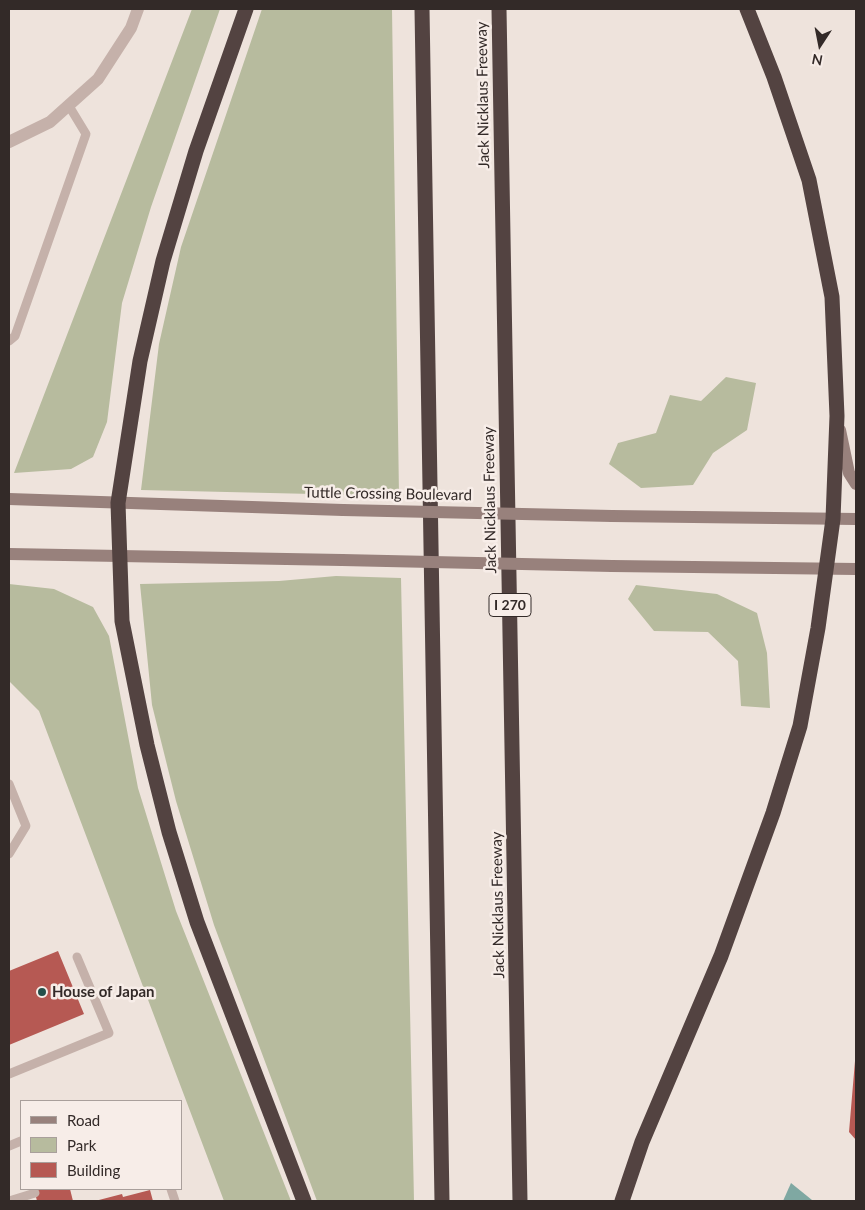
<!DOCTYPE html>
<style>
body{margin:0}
#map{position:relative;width:865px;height:1210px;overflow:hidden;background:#eee3dc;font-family:Lato,sans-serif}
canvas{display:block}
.frame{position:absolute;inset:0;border:10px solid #332a28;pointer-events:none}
.legend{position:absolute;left:20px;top:1100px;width:162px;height:90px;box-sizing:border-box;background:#f7ede8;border:1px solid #a99f9b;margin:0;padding:6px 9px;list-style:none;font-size:15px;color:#332a28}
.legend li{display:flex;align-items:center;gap:10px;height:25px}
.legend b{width:25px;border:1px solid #a99f9b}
.north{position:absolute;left:795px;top:20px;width:50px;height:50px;-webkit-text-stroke:4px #f7ede8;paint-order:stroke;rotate:191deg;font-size:14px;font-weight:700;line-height:20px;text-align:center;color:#332a28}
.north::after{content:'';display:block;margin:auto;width:18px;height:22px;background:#332a28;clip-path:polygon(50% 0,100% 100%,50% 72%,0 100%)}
</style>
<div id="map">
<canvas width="865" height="1210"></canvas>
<div class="frame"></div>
<ul class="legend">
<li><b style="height:6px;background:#98817c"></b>Road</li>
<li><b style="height:14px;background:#b7bb9e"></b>Park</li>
<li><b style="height:14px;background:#b65953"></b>Building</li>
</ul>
<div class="north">N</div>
</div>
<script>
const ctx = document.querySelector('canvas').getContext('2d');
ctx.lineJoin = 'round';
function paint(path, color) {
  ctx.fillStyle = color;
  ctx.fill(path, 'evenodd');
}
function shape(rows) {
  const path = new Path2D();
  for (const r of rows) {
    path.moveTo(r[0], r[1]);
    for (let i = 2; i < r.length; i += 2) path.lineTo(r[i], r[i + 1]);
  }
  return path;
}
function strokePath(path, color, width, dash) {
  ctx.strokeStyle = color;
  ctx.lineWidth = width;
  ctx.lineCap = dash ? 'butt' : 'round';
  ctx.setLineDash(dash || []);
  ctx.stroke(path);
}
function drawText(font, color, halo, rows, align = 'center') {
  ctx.font = font + ' Lato,sans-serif';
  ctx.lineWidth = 5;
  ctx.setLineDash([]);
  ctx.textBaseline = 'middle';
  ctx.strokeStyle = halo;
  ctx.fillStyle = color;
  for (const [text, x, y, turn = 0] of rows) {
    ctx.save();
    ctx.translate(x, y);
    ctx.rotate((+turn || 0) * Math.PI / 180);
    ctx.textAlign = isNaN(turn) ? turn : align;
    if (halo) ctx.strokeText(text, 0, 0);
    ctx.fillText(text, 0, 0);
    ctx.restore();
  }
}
paint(shape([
 [192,9,220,9,151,207,122,303,107,422,93,457,71,469,14,473],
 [262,9,392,9,399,496,141,490,159,344,181,247],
 [726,377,756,383,747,430,713,453,693,485,641,488,609,464,618,443,656,433,670,395,701,401],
 [336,576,401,578,414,1201,317,1201,214,925,176,801,152,705,140,584,279,581],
 [9,584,54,589,93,607,109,636,138,788,176,911,291,1201,224,1201,39,711,9,681],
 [636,585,717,594,757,613,767,653,770,708,741,706,738,661,708,632,654,631,628,599]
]), '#b7bb9e');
paint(shape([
 [791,1183,812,1200,813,1201,783,1201]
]), '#7fa8a2');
paint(shape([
 [58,951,84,1014,9,1045,9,971],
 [855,1061,856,1061,856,1140,849,1132],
 [34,1189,70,1189,73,1201,37,1201],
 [150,1190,153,1201,95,1201,122,1194,123,1197]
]), '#b65953');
strokePath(shape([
 [9,341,15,336,86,134,69,106],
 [9,784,26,826,9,854],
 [9,1074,109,1033,77,957],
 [9,1146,21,1141],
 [171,1189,175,1201],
 [9,1201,35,1193]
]), '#c5b1aa', 9);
strokePath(shape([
 [9,142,50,122,98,79,131,28,138,9]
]), '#c5b1aa', 12);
strokePath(shape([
 [840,430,849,473,856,484],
 [9,499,343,510],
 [612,516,856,519],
 [9,554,342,560],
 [612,566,856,569]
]), '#98817c', 12);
strokePath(shape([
 [246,9,196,151,163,261,140,361,118,503,122,621,147,745,169,832,197,922,304,1201],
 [422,9,442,1201],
 [499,9,520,1201],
 [622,1201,642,1142,721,956,773,813,800,726,818,628,833,519,837,416,832,297,809,180,774,77,747,9]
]), '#534341', 15);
strokePath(shape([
 [343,510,612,516],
 [342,560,612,566]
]), '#98817c', 12);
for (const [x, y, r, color] of [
 [42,992,5,"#244f4a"]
]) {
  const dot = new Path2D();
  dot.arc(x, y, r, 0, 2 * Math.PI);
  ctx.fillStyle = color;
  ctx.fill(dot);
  strokePath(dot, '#f7ede8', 2);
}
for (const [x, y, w] of [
 [510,605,42]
]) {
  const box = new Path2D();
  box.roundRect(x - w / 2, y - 11.5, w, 23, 4);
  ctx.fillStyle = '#f7ede8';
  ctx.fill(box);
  strokePath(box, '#332a28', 1);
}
drawText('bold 14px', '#332a28', null, [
 ["I 270",510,605]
]);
drawText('15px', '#332a28', '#f7ede8', [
 ["Jack Nicklaus Freeway",483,95,-91],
 ["Tuttle Crossing Boulevard",388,494,1],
 ["Jack Nicklaus Freeway",490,500,-91],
 ["Jack Nicklaus Freeway",498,905,-91]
]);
drawText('bold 15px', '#332a28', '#f7ede8', [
 ["House of Japan",52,992]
], 'left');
</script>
